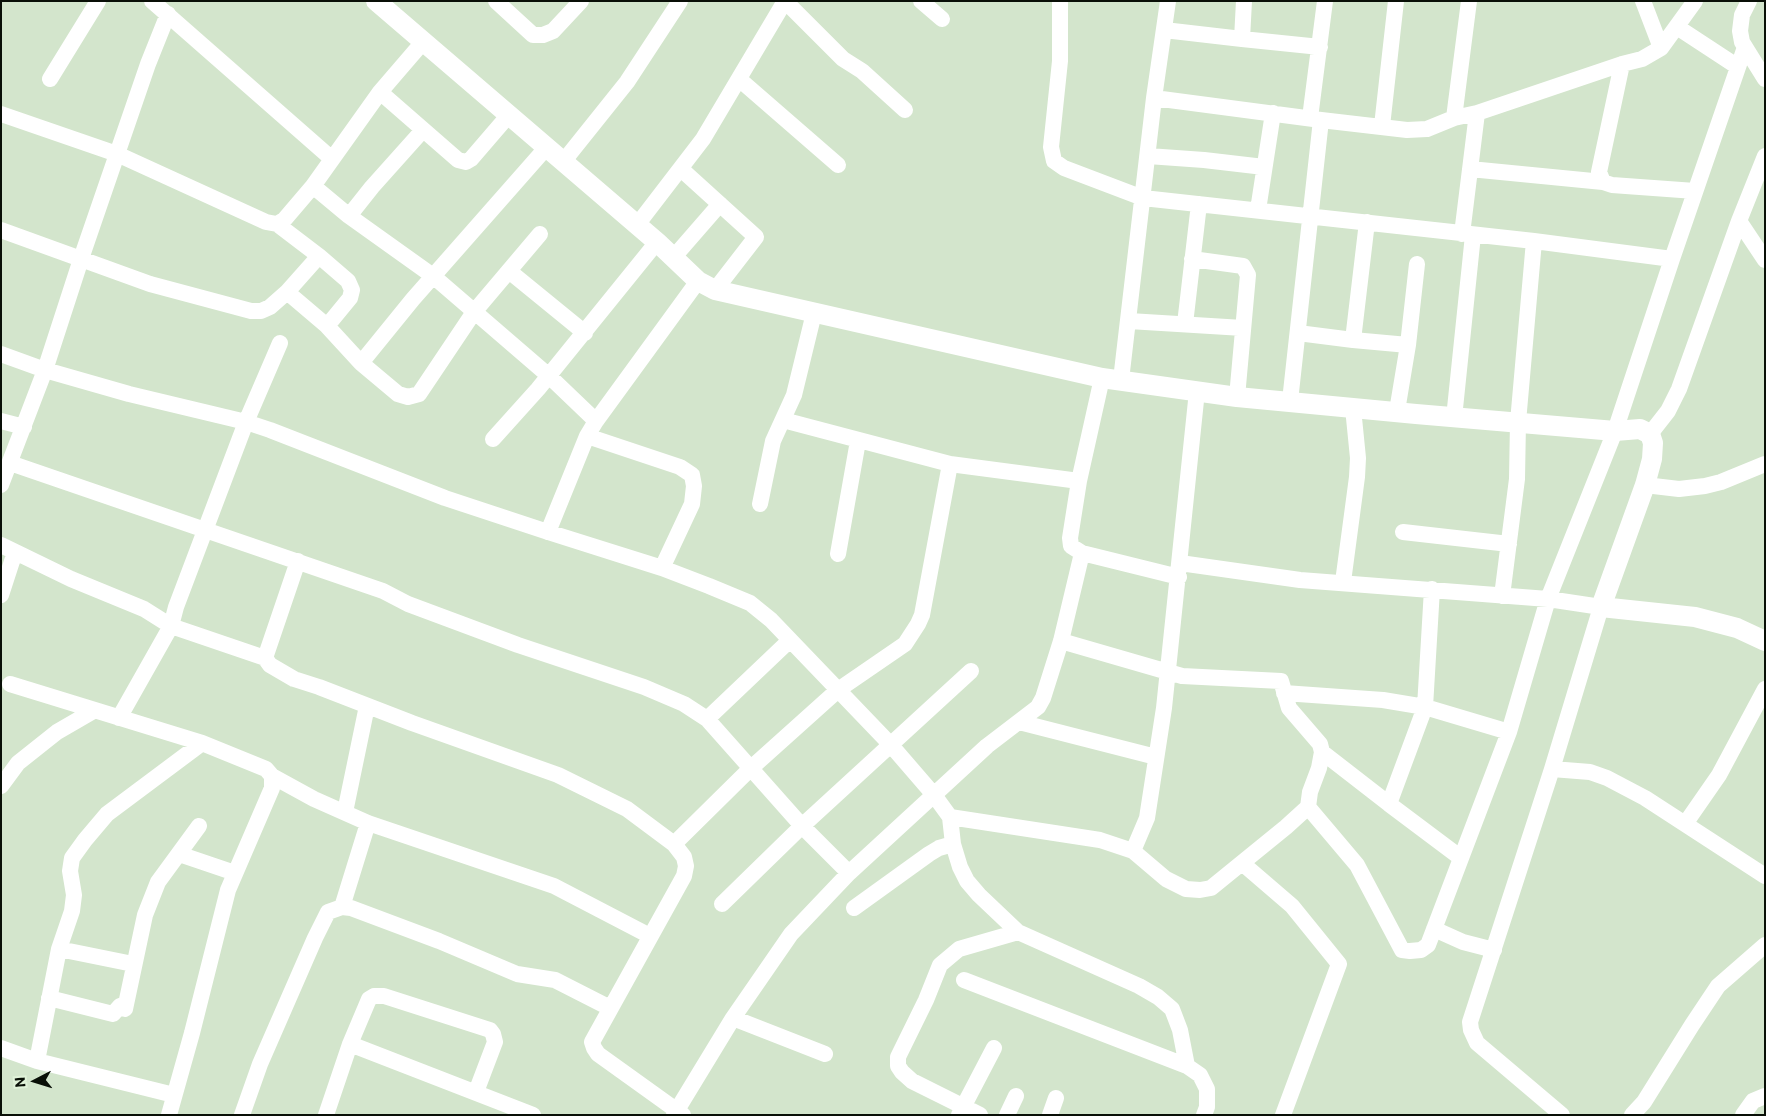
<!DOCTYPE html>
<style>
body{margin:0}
#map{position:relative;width:1766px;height:1116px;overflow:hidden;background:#d3e5cc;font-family:Commissioner,sans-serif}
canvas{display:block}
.frame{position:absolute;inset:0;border:2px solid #090f07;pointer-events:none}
.north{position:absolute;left:10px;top:1056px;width:50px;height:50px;-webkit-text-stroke:4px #e0f2d9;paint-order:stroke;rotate:265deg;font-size:14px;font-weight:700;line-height:20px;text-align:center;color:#090f07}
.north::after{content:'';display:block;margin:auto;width:18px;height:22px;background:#090f07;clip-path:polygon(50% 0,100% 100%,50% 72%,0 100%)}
</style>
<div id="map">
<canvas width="1766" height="1116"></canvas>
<div class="frame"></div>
<div class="north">N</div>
</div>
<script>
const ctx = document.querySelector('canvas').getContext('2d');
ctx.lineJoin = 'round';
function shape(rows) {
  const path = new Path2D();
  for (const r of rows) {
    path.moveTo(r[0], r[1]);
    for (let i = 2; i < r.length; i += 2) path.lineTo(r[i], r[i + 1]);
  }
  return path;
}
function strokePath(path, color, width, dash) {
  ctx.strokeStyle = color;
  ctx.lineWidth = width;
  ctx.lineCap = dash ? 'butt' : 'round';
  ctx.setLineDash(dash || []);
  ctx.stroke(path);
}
strokePath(shape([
 [152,1,332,159],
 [496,1,533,35,543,35,553,31,581,1],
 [785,1,843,59,862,71,905,110],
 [921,1,942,19],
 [1060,1,1060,61,1051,147,1054,161,1064,168,1143,198,1534,241,1672,259],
 [1244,1,1242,39,1320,47],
 [1643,1,1661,48],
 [1749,1,1742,15,1740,31,1742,42,1765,79],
 [1677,27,1738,67],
 [1164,30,1242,39],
 [1622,64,1599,172,1603,182,1612,185,1695,191],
 [50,79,98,1],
 [739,79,838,165],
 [380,92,458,160,466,162,471,159,508,116],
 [1154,98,1321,120,1407,130,1427,129,1454,118,1477,113,1622,64,1642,59,1661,48,1695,1],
 [1,114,117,154,266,222,277,224,284,220,313,186,380,92,423,42],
 [1310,118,1325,1],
 [1454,118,1469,1],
 [1382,126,1396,1],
 [1148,156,1204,160,1264,167],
 [563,162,627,82,680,1],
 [681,169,756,237,715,290],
 [1470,169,1603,182],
 [313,186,349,216,433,276,549,376,596,421],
 [1258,210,1273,113],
 [349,216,372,187,423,130],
 [1739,221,1765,260],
 [1367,222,1353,340,1408,345],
 [277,224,319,256,348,281,352,290,350,298,327,326],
 [637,225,703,139,785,1],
 [1,230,150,284,251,311,261,311,270,307,287,292,319,256],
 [1462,234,1477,113],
 [673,258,720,204],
 [1192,259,1243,266,1248,275,1237,397],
 [509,271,585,333],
 [287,292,327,326,361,363,398,394,408,397,419,394,474,312,540,234],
 [1129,321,1243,328],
 [1185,324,1199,204],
 [1298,333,1353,340],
 [1,354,45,370,129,394,246,422,270,430,445,498,548,532,662,568,709,586,750,603,771,620,890,744,934,795,950,817,1100,840,1133,851,1166,879,1186,889,1200,890,1211,888,1286,827,1308,807],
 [361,363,413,299,546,148],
 [1102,378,1079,481,1070,538,1071,546,1082,553,1179,577],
 [1121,380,1154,98,1168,1],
 [1290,401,1321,120],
 [1397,411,1408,345,1417,264],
 [1454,418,1473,235],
 [783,420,950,464,1079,481],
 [1,421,24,427],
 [1650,434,1668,411,1679,389,1739,221,1765,156],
 [587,436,680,467,692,475,694,486,692,504,662,568],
 [493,439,538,389,657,242],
 [10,463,383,591,408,604,518,645,644,687,684,704,707,719,802,826,849,873],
 [1,485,45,370,83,253,148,64,168,14],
 [1645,485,1679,489,1705,486,1721,482,1765,464],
 [760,504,773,441,794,395,814,313],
 [548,532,587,436,596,421,698,281],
 [1403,532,1509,544],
 [1,545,71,579,144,609,171,626,265,658],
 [838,554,858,441],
 [298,561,265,658,270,665,294,679,319,687,412,723,558,775,627,809,674,844,684,857,686,866,684,876,592,1042,594,1048,598,1054,683,1115],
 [1180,563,1300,580,1548,599,1601,607,1552,769,1470,1022,1471,1030,1477,1043,1562,1115],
 [1343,582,1357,477,1358,458,1353,408],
 [1,595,15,552],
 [1502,596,1517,479,1518,422,1534,241],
 [1061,641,1182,676,1281,681,1289,708,1320,744,1322,752,1319,768,1310,792,1308,807,1357,865,1402,950,1410,951,1421,950,1428,945,1509,732,1548,599,1615,431,1672,259,1745,47],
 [10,684,202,743,266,769,272,776,272,788,228,890,192,1033,169,1115],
 [1284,693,1383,700,1425,707,1509,732],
 [119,718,171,626,176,607,246,422,280,343],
 [707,719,789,641],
 [1019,722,1156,757],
 [1322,752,1389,804,1425,707,1432,589],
 [1552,769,1590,772,1607,778,1645,798,1765,876],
 [272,776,314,799,368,823,554,886,650,936],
 [1,786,18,763,57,732,95,710],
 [1389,804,1461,858],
 [345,812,367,706],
 [950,817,953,844,960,867,967,881,979,895,1018,932,1139,986,1158,997,1172,1009,1180,1030,1187,1066,1200,1075,1207,1089,1207,1107,1204,1115],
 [1685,824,1719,775,1765,689],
 [674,844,750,769,838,690,905,644,918,624,922,615,950,464],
 [1133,851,1147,818,1164,708,1197,391],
 [179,854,235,873],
 [1242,863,1292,906,1339,964,1283,1115],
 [722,904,802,826,971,671],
 [342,907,368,823],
 [854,908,929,854,939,848,953,844],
 [1434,929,1463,942,1494,950],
 [59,949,133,964],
 [964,980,1187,1066],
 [49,998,113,1014,120,1006,125,1009,145,915,158,882,199,826],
 [733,1018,825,1054],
 [350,1044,533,1115],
 [1,1048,37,1061,174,1095],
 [37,1061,59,949,72,911,74,895,70,871,72,858,85,840,107,814,202,743],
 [242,1115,260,1064,315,938,328,912,342,907,351,908,439,941,517,974,555,980,610,1008],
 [326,1115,350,1044,369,999,374,996,384,996,490,1030,493,1034,495,1042,476,1092],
 [674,1115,733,1018,791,934,849,873,987,746,1038,707,1043,698,1061,641,1082,553],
 [959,1115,994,1048],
 [980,1115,912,1081,902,1072,898,1066,898,1057,926,1000,940,965,959,949,1018,932],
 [1007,1115,1016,1096],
 [1050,1115,1056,1098],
 [1632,1115,1644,1102,1692,1025,1718,986,1765,945],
 [1743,1115,1753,1101,1765,1096]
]), '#fff', 16);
strokePath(shape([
 [376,1,657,242,698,281,715,290,1102,378,1237,397,1416,414,1615,431,1640,429,1650,434,1653,443,1652,459,1645,485,1601,607,1695,617,1737,628,1765,641]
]), '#fff', 20);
</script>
